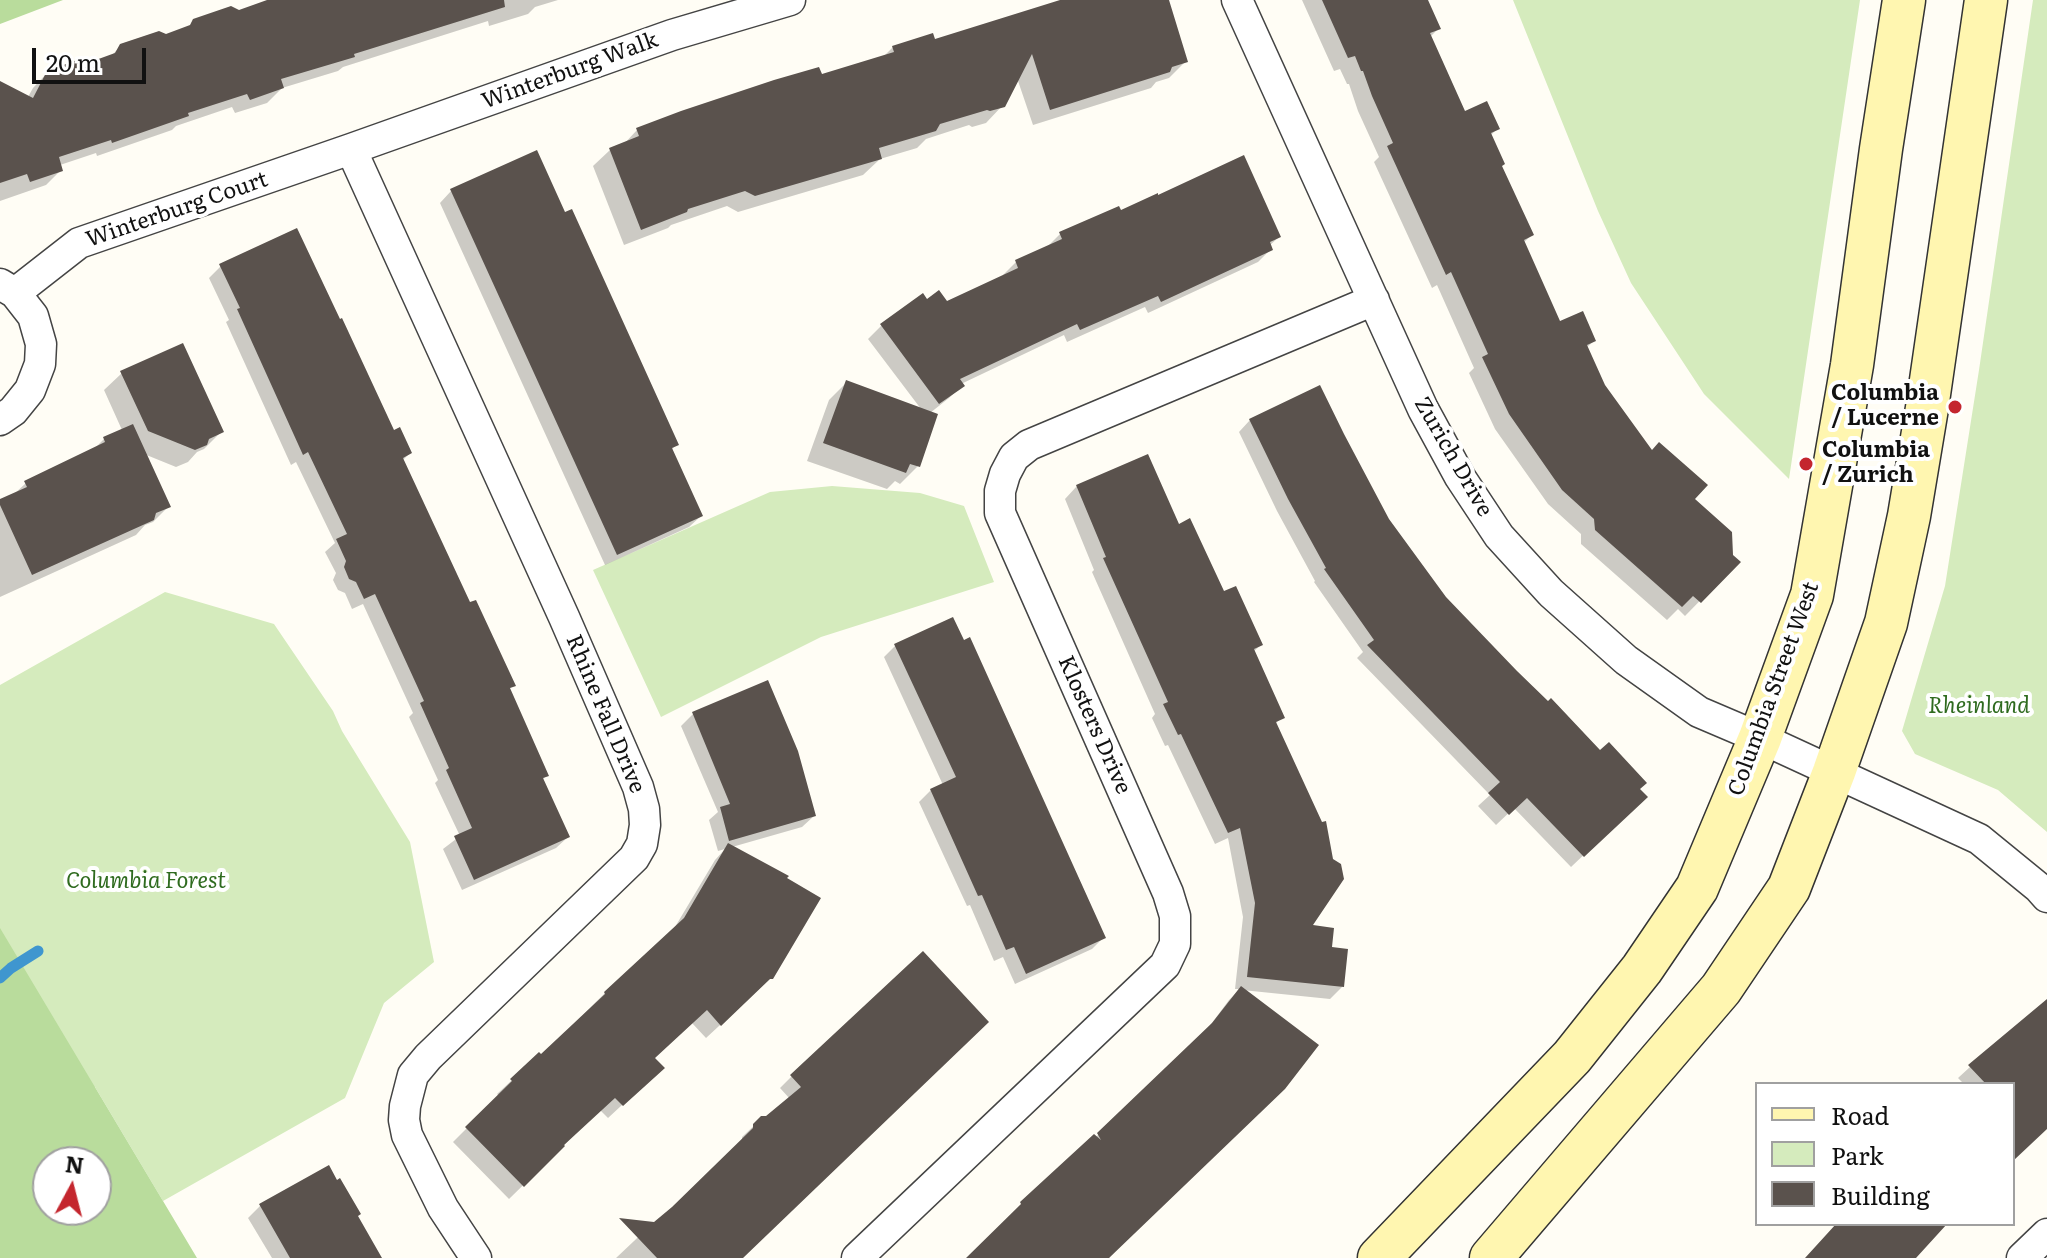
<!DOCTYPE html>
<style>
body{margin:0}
#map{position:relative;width:2047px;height:1258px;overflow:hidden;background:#fffdf5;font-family:Literata,serif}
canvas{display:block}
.legend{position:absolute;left:1755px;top:1082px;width:260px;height:144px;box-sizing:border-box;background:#fff;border:2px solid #a0a0a0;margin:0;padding:10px 14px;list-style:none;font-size:24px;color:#111}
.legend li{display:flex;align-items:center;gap:16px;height:40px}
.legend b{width:40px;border:2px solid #a0a0a0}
.north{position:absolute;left:32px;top:1146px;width:80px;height:80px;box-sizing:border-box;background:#fff;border:2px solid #a0a0a0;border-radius:50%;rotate:7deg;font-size:22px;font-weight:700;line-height:32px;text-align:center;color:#111}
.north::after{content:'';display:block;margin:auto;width:28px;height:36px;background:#c4262e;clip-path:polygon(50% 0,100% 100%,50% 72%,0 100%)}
.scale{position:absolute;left:32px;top:48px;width:114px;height:36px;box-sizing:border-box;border:4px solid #111;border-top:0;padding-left:10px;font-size:24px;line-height:28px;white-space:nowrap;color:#111;-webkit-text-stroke:6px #fff;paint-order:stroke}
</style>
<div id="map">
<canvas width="2047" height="1258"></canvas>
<ul class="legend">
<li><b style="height:10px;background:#fff6b0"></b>Road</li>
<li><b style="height:22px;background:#d5ebbd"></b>Park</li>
<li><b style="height:22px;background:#5a524d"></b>Building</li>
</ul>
<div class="north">N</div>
<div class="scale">20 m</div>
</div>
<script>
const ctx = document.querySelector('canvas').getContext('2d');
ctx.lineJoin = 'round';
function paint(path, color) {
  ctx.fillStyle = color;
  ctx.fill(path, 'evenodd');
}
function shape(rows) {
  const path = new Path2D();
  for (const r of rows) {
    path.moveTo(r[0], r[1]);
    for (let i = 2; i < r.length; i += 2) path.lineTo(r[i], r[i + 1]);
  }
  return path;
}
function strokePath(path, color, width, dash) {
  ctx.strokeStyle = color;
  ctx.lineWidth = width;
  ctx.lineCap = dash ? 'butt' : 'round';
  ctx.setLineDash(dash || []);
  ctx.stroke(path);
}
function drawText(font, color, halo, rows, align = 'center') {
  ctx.font = font + ' Literata,serif';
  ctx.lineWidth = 8;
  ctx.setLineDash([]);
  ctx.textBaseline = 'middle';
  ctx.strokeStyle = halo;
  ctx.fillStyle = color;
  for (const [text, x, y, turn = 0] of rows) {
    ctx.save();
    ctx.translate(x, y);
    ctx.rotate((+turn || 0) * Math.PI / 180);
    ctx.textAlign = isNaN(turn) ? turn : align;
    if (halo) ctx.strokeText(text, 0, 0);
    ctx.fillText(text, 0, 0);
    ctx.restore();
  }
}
paint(shape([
 [1513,0,1860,0,1789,479,1704,394,1631,283,1598,211],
 [2033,0,2047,0,2047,832,1998,790,1915,754,1902,731,1945,586,1979,370],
 [832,486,920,493,964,506,994,582,821,637,661,717,593,570,770,492],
 [165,592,274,624,333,711,342,731,410,842,434,962,384,1003,345,1098,163,1201,95,1087,15,1142,48,1210,0,1258,0,685]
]), '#d5ebbd');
paint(shape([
 [0,0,63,0,0,24],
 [0,928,163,1201,197,1258,0,1258],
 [48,1162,96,1162,96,1210,48,1210]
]), '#b9dc9c');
paint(shape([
 [273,0,558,0,535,7,528,14,489,26,488,21,343,67,338,71,282,88,267,103,235,113,232,107,176,126,172,130,97,156,96,153,60,165,61,170,46,185,0,201,0,94,28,97,33,88,48,72,93,63,110,57,121,46,166,36],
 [1068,0,1167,0,1186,61,1169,78,1156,82,1151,88,1033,125,1017,78,1003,105,986,123,972,127,969,125,926,139,917,148,880,159,863,175,738,212,727,206,671,225,668,228,624,245,593,166,610,150,623,145,637,130,882,58,893,47,934,41],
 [1302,0,1426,0,1439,28,1430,37,1464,113,1498,128,1490,136,1500,166,1532,235,1523,243,1559,324,1594,341,1586,348,1604,386,1651,453,1693,499,1731,556,1738,562,1685,616,1678,609,1667,620,1581,544,1581,534,1548,504,1495,429,1469,373,1474,368,1437,285,1432,288,1374,162,1379,157,1358,111,1349,84,1347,84,1340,69,1334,71],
 [451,191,677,444,671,450,701,516,689,527,605,565,440,203],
 [1120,212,1279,237,1269,246,1271,249,1258,262,1148,313,1145,307,1067,342,1064,335,961,384,962,385,949,398,930,413,918,466,900,484,895,481,887,489,807,461,829,400,847,382,921,409,868,339,881,326,923,296,927,302,946,304,1004,277,1003,275,1016,262,1046,248,1060,234],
 [221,266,393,433,410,453,402,461,469,605,513,685,508,690,547,775,542,780,568,837,556,848,462,890,443,849,460,836,435,783,438,780,409,717,413,713,363,604,352,609,345,593,338,590,333,580,336,573,325,552,335,543,296,462,291,465,226,322,229,320,209,278],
 [122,373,221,432,204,449,197,452,188,462,176,467,144,454,169,506,153,522,145,525,136,535,0,597,0,501,12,496,26,483,92,451,104,439,122,430,104,390],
 [1250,420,1388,520,1445,598,1516,673,1645,797,1571,867,1514,808,1496,825,1478,806,1490,795,1357,658,1363,652,1314,582,1315,581,1277,511,1239,432],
 [1077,486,1178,526,1223,594,1261,645,1253,652,1282,717,1275,724,1309,927,1329,949,1342,987,1330,999,1242,990,1109,1258,969,1258,1203,1035,1229,1000,1240,989,1235,989,1243,917,1228,838,1215,844,1168,745,1165,746,1152,718,1155,714,1092,572,1094,570,1065,499],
 [896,645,1104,937,1092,949,1015,984,1003,957,994,961,970,905,967,906,919,802,931,790,943,785,884,657],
 [767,683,814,816,802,827,732,847,771,978,706,1038,692,1023,653,1059,648,1081,608,1118,600,1110,509,1199,453,1142,499,1096,497,1094,539,1055,540,1057,605,993,672,932,715,860,725,849,718,851,709,820,718,812,681,726,693,714],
 [987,1022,741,1258,616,1258,652,1224,655,1224,742,1141,742,1137,762,1118,767,1118,790,1099,780,1088,792,1076],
 [2047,1037,2047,1118,2013,1155,2013,1084,1961,1084,1963,1083,1958,1078,1970,1067],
 [328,1168,381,1258,272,1258,248,1218,260,1206]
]), '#0003');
strokePath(shape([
 [0,978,11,968,38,951]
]), '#3f96cf', 11);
paint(shape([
 [267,0,504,0,505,7,354,54,355,57,281,79,284,88,250,100,247,94,188,113,189,116,112,143,111,140,59,157,63,171,30,182,27,174,0,183,0,81,33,98,47,71,85,57,93,61,115,53,120,44,159,31,166,34,190,25,193,19,231,6,239,10],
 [1060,0,1169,0,1188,62,1172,67,1170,72,1050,110,1032,54,1005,107,990,111,987,110,940,124,936,131,879,148,882,159,755,196,745,191,688,209,687,212,641,230,609,148,639,136,636,128,681,111,774,80,819,67,822,74,894,52,892,46,933,33,935,39],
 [1322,0,1428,0,1441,29,1430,33,1465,111,1487,101,1500,129,1491,133,1505,164,1502,166,1534,235,1524,240,1560,321,1583,311,1596,341,1587,345,1605,385,1652,450,1659,442,1708,485,1695,499,1732,532,1733,555,1741,562,1701,603,1693,596,1682,607,1595,530,1594,519,1562,490,1509,414,1482,357,1488,354,1451,272,1446,275,1387,146,1393,143,1372,96,1363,71,1361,71,1355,56,1348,58],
 [537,150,565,212,572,209,679,445,672,448,703,516,617,555,450,189],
 [1244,155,1281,237,1270,242,1273,250,1161,302,1158,296,1080,330,1077,324,960,379,965,386,939,404,880,324,923,293,927,299,939,290,947,301,1018,268,1015,260,1062,239,1059,232,1119,206,1121,210,1158,193,1158,195],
 [297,228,340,319,342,318,394,430,400,427,412,453,403,458,470,602,476,600,516,686,510,688,549,776,543,778,570,837,474,880,454,836,472,828,446,770,449,768,420,703,424,701,375,594,364,599,356,582,349,579,344,567,346,561,336,539,347,534,308,452,303,455,237,309,240,308,219,264],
 [183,343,224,432,209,439,207,445,195,450,148,431,120,371],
 [846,380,938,414,920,467,910,464,906,473,823,443],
 [1320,385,1344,434,1389,519,1446,597,1517,671,1548,701,1551,698,1600,750,1609,742,1647,783,1640,789,1648,797,1584,857,1527,798,1509,815,1488,793,1500,782,1367,645,1374,640,1324,569,1326,568,1288,499,1249,419],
 [133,424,171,507,156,513,154,520,32,575,0,505,0,499,27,487,24,481,105,442,103,437],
 [1148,454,1179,524,1190,518,1224,591,1236,586,1263,645,1254,649,1285,718,1276,722,1322,822,1326,821,1333,859,1341,864,1344,879,1313,925,1334,928,1332,947,1348,949,1344,987,1247,977,1255,903,1240,828,1228,833,1181,734,1178,735,1163,704,1168,702,1103,558,1106,557,1076,485],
 [953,617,964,640,970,637,1106,938,1026,974,1014,947,1006,950,982,895,978,896,930,789,956,777,894,644],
 [768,680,798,751,816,816,729,841,720,807,730,804,692,712],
 [728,843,789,876,787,878,821,898,773,979,770,979,721,1026,707,1010,655,1058,665,1068,623,1106,615,1098,564,1145,565,1146,524,1187,465,1127,512,1081,510,1079,539,1052,541,1054,605,994,604,992,684,918],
 [923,951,989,1022,743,1258,657,1258,619,1218,654,1222,672,1207,753,1128,753,1124,761,1116,766,1116,801,1087,790,1075],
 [1241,986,1319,1045,1285,1089,1109,1258,966,1258,1021,1204,1020,1202,1094,1134,1101,1140,1097,1133,1212,1023],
 [2047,999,2047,1129,2013,1161,2013,1084,1986,1084,1968,1065],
 [329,1165,337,1180,340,1178,361,1214,358,1216,382,1258,290,1258,259,1204],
 [1836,1224,1947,1224,1916,1258,1805,1258]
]), '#5a524d');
const street = shape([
 [1237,0,1423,409,1460,477,1499,536,1551,593,1626,660,1699,712,1760,738,1979,839,2039,888,2047,897],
 [351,149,564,617,638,787,644,809,645,825,642,844,634,858,428,1057,413,1075,405,1106,404,1120,407,1135,443,1208,476,1258],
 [15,293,79,243,351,149,672,35,790,0],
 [0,420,13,411,30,390,40,364,41,344,33,316,15,293,0,284],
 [857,1258,1165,965,1175,944,1175,916,1168,893,1000,513,1000,491,1005,474,1014,457,1029,445,1374,300],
 [2022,1258,2047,1234]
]);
const secondary = shape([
 [1379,1258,1572,1057,1642,969,1697,888,1760,738,1812,595,1852,365,1881,149,1904,0],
 [1491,1258,1721,989,1789,888,1834,772,1886,623,1909,516,1927,408,1986,0]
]);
strokePath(street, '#444', 33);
strokePath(secondary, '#333', 45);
strokePath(street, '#fff', 30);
strokePath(secondary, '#fff6b0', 42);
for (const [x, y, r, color] of [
 [1955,407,8,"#c4262e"],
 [1806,464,8,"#c4262e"]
]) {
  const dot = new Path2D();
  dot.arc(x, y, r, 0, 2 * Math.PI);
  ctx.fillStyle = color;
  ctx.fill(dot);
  strokePath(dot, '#fff', 3);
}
drawText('22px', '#111', '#fff', [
 ["Winterburg Walk",570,71,-20],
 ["Winterburg Court",177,210,-19],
 ["Zurich Drive",1453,457,60],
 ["Columbia Street West",1774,689,-70],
 ["Rhine Fall Drive",605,714,67],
 ["Klosters Drive",1094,725,66]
]);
drawText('bold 22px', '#111', '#fff', [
 ["Columbia",1939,394],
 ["/ Lucerne",1939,419],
 ["Columbia",1822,451,"left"],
 ["/ Zurich",1822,476,"left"]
], 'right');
drawText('italic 22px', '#2f6b1f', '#fff', [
 ["Rheinland",1979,707],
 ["Columbia Forest",146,882]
]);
</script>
